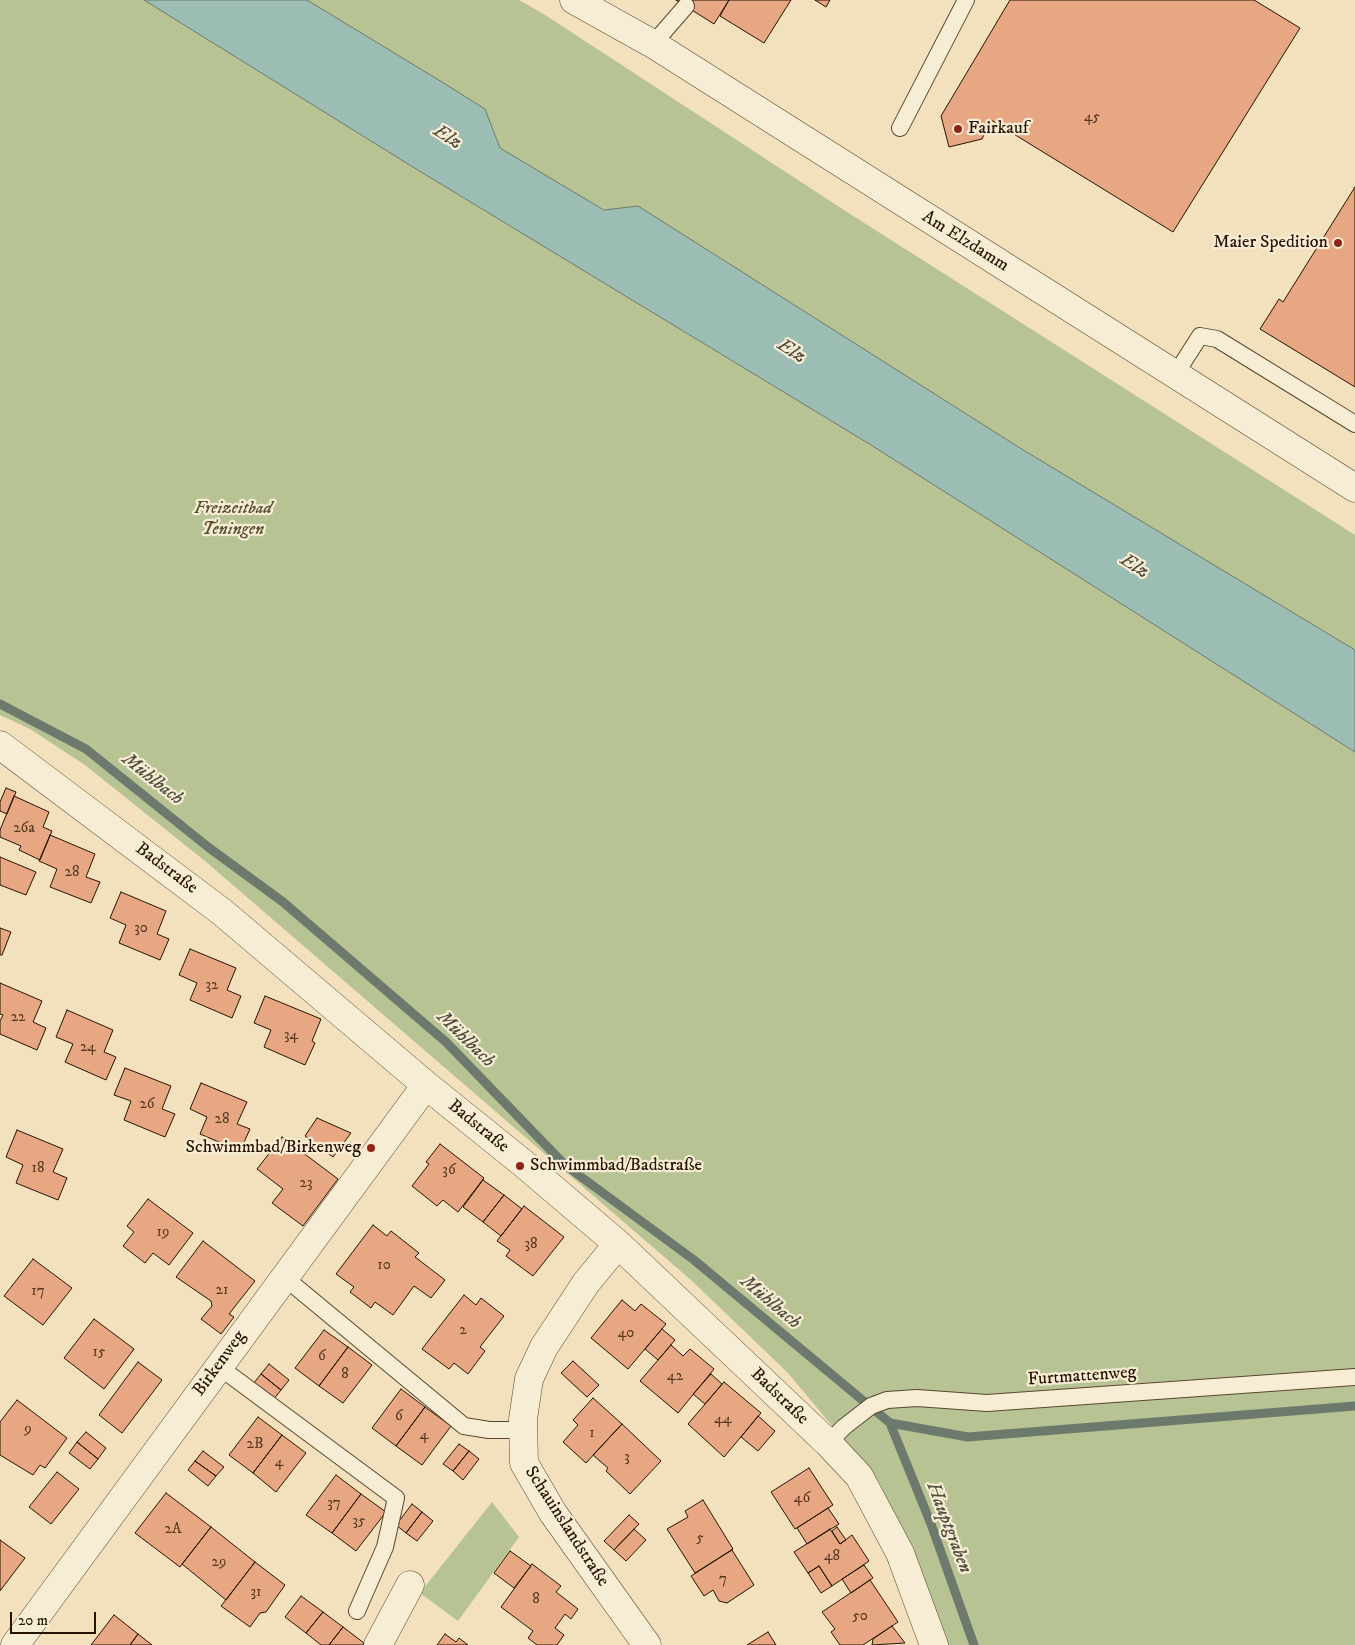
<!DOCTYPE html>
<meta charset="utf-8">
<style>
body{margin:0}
#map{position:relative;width:1355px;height:1645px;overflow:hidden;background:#f3e1bd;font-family:"IM FELL DW Pica",serif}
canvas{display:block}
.scale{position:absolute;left:10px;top:1612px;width:86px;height:22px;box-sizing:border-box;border:2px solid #271300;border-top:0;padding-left:6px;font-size:15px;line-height:18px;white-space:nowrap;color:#271300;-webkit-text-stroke:4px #f7ecd4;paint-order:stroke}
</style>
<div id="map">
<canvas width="1355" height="1645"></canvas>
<div class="scale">20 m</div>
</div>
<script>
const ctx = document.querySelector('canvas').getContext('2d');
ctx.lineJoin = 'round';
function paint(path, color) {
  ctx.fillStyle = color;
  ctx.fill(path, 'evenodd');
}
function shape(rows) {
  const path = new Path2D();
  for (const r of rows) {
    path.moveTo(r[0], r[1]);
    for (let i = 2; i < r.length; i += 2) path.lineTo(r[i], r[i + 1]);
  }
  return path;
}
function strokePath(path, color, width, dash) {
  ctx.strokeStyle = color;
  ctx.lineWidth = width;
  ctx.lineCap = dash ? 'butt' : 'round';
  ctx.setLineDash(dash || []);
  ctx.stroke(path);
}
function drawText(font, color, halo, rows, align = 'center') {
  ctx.font = font + ' "IM FELL DW Pica",serif';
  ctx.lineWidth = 4.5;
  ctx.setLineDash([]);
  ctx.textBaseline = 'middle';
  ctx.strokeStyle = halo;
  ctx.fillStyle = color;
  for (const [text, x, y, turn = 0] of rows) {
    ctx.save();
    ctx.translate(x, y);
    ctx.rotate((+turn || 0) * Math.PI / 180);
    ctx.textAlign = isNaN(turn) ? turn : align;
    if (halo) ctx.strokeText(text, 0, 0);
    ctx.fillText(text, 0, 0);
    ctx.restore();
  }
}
paint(shape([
 [0,0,144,0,408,164,871,445,1355,752,1355,1645,948,1645,879,1482,788,1373,691,1280,205,861,85,765,30,729,0,715],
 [307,0,519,0,542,13,847,212,1355,535,1355,650,1020,448,638,206,604,210,500,148,485,109],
 [492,1502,519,1537,458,1621,420,1593]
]), '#b8c394');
const water = shape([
 [144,0,307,0,442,82,485,109,500,148,604,210,638,206,1020,448,1355,650,1355,752,871,445,408,164,144,0]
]);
paint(water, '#9bbdb4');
strokePath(water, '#6d796c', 1);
strokePath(shape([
 [0,704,86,749,208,847,283,902,446,1042,565,1165,694,1260,890,1423,931,1524,974,1645],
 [890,1423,968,1437,1355,1406]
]), '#6d796c', 9);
const building = shape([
 [676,0,729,0,714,24,676,0],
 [729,0,791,0,764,43,720,16,729,0],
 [815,0,830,0,826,7,815,0],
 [1010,0,1254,0,1300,28,1173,232,991,120,982,139,949,147,941,116,1010,0],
 [1355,187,1355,387,1260,329,1279,299,1283,302,1355,187],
 [6,788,16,792,7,814,0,811,0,802,6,788],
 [14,796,49,812,43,827,52,831,40,860,19,850,21,846,0,837,0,830,14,796],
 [50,835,95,854,86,877,100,882,91,903,50,887,57,869,39,861,50,835],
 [0,857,36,872,26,895,0,885,0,857],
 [121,892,166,911,157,934,169,939,160,960,119,943,126,925,110,918,121,892],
 [0,928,11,932,2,955,0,955,0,928],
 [190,949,236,968,227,990,241,996,232,1018,190,1000,197,983,179,975,190,949],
 [0,983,42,1001,33,1022,46,1028,37,1050,0,1034,0,1021,3,1015,0,1014,0,983],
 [265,996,321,1019,312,1041,315,1043,305,1065,264,1047,271,1030,254,1023,265,996],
 [67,1010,113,1030,104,1052,116,1057,106,1080,65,1062,73,1044,56,1037,67,1010],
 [125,1068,171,1086,162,1109,175,1114,165,1137,124,1120,131,1101,114,1095,125,1068],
 [201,1083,247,1102,237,1124,250,1129,240,1151,200,1134,207,1117,190,1109,201,1083],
 [317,1118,351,1133,333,1157,305,1136,317,1118],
 [17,1130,63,1149,53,1172,67,1178,58,1200,16,1183,23,1165,6,1157,17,1130],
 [282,1137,338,1179,303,1226,272,1203,283,1189,257,1169,282,1137],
 [440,1144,484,1178,458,1212,443,1200,437,1206,412,1186,429,1164,426,1162,440,1144],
 [483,1180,504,1195,483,1222,463,1207,483,1180],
 [504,1195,522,1209,501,1236,483,1222,504,1195],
 [148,1199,193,1233,169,1265,153,1253,145,1263,123,1246,134,1232,127,1226,148,1199],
 [524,1206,564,1237,533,1276,506,1256,510,1250,497,1241,524,1206],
 [373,1225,387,1236,391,1231,419,1253,415,1257,445,1280,431,1298,414,1286,393,1315,375,1302,371,1308,350,1292,354,1287,336,1274,373,1225],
 [203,1241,255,1281,229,1314,234,1317,221,1334,201,1319,212,1306,211,1301,176,1277,203,1241],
 [33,1259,72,1288,43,1325,4,1296,33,1259],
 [464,1295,476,1305,481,1298,504,1316,480,1347,485,1351,468,1374,454,1363,449,1369,422,1349,464,1295],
 [622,1300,635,1311,641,1304,666,1324,628,1369,591,1338,622,1300],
 [94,1319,134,1349,104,1389,64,1358,94,1319],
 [662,1329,675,1340,658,1360,645,1349,662,1329],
 [324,1330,348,1347,319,1386,295,1368,324,1330],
 [671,1345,683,1356,690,1349,714,1369,678,1413,640,1381,671,1345],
 [348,1347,372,1365,343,1403,319,1386,348,1347],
 [573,1361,599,1385,587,1397,561,1373,573,1361],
 [138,1362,162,1380,122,1433,99,1415,138,1362],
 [269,1364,289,1380,281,1390,261,1374,269,1364],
 [261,1374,281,1390,273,1400,253,1384,261,1374],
 [711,1374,722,1384,705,1404,693,1394,711,1374],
 [724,1382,761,1413,724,1457,688,1424,724,1382],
 [401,1389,425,1407,396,1446,372,1428,401,1389],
 [593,1398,622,1424,586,1463,563,1442,578,1425,573,1420,593,1398],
 [17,1400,67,1438,45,1468,40,1465,33,1475,0,1455,0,1422,17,1400],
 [425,1407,451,1426,422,1465,396,1446,425,1407],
 [758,1416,775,1431,758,1451,741,1437,758,1416],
 [258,1417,282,1435,253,1473,229,1455,258,1417],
 [622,1424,661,1461,630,1494,606,1471,608,1468,593,1455,622,1424],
 [86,1432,106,1448,98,1459,77,1442,86,1432],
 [282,1435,306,1453,276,1492,253,1473,282,1435],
 [77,1442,98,1459,90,1469,69,1453,77,1442],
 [459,1444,469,1451,453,1471,443,1464,459,1444],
 [203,1451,224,1467,216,1476,195,1461,203,1451],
 [469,1451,479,1459,463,1480,453,1471,469,1451],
 [195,1461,216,1476,208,1486,188,1470,195,1461],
 [809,1468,833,1505,795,1529,771,1492,809,1468],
 [57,1472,79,1489,51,1524,29,1507,57,1472],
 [336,1475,361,1494,332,1533,306,1515,336,1475],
 [166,1493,211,1527,180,1567,135,1533,166,1493],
 [361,1494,386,1512,356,1551,332,1533,361,1494],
 [703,1500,733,1549,695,1573,667,1529,688,1517,685,1511,703,1500],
 [412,1504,422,1512,406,1533,396,1525,412,1504],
 [828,1508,839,1524,807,1544,797,1528,828,1508],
 [422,1512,433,1521,417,1541,406,1533,422,1512],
 [629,1515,639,1524,614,1550,604,1541,629,1515],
 [211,1527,255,1562,226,1600,182,1564,211,1527],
 [837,1527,846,1540,840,1544,832,1531,837,1527],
 [634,1529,646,1540,626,1561,614,1550,634,1529],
 [830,1529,840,1544,852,1535,869,1561,832,1586,819,1566,808,1573,794,1552,830,1529],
 [0,1540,25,1558,0,1591,0,1540],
 [732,1550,754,1585,727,1603,719,1601,713,1590,704,1596,691,1576,732,1550],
 [510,1551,531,1566,514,1588,494,1573,510,1551],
 [255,1562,285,1585,266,1612,260,1613,250,1627,221,1606,255,1562],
 [532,1564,561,1586,556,1592,578,1609,571,1619,565,1614,555,1628,564,1635,557,1645,537,1645,528,1638,533,1631,501,1607,532,1564],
 [864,1565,873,1578,851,1593,842,1579,864,1565],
 [819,1566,832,1586,821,1593,808,1573,819,1566],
 [870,1580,898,1622,863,1645,840,1645,831,1632,835,1629,822,1612,870,1580],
 [301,1596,323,1612,306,1633,285,1617,301,1596],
 [323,1612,343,1627,329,1645,321,1645,306,1633,323,1612],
 [114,1615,138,1634,130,1645,91,1645,114,1615],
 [892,1626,905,1643,872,1645,873,1639,892,1626],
 [343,1627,364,1643,363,1645,329,1645,343,1627],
 [768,1632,776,1645,747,1645,768,1632],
 [138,1634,152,1645,130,1645,138,1634],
 [445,1634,456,1642,459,1638,468,1645,437,1645,445,1634]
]);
paint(building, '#e6a782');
strokePath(building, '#271300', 1);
const service = shape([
 [653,44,686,6],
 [900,128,966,0],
 [1175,375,1200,336,1217,339,1355,424],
 [284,1277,464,1426,489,1430,523,1430],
 [218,1366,396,1498,385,1547,357,1611],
 [828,1443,844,1427,871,1406,887,1400,917,1398,987,1403,1355,1377]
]);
const minor = shape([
 [0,745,222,912,426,1085,524,1164,618,1244,828,1443,859,1476,900,1553,934,1645],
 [618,1244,586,1283,544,1347,529,1379,523,1419,524,1463,553,1513,647,1645],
 [15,1645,426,1085],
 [378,1645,410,1585]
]);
const tertiary = shape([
 [574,0,653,44,1355,488]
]);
strokePath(service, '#5a462f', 18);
strokePath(minor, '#5a462f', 29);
strokePath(tertiary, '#5a462f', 29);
strokePath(service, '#f7ecd4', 16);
strokePath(minor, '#f7ecd4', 28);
strokePath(tertiary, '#f7ecd4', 28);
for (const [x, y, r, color] of [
 [958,129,5,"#8f2418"],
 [1338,243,5,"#8f2418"],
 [371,1148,5,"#8f2418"],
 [520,1166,5,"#8f2418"]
]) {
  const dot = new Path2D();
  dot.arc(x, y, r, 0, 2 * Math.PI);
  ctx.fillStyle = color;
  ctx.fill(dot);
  strokePath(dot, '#f7ecd4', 2);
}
drawText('15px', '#573820', null, [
 ["45",1092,118],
 ["26a",24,829],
 ["28",72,873],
 ["30",141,929],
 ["32",212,986],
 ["22",18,1018],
 ["34",291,1036],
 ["24",88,1048],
 ["26",147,1105],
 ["28",222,1120],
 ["18",38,1169],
 ["36",449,1171],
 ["23",306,1184],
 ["19",163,1233],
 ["38",531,1245],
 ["10",384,1266],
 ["21",222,1291],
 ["17",38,1292],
 ["2",463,1331],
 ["40",626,1334],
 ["15",99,1353],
 ["6",322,1357],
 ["8",345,1375],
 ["42",675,1377],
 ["6",399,1417],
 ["44",723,1420],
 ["9",28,1430],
 ["1",592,1434],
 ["4",424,1436],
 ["2B",255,1445],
 ["3",627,1458],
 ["4",279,1463],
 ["46",802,1499],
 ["37",334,1504],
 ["35",359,1522],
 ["2A",173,1530],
 ["5",700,1539],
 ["48",832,1557],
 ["29",219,1563],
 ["7",723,1580],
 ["31",256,1593],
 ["8",536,1600],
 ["50",860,1617]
]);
drawText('18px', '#271300', '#f7ecd4', [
 ["Fairkauf",968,129],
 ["Maier Spedition",1328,243,"right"],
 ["Schwimmbad/Birkenweg",361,1148,"right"],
 ["Schwimmbad/Badstraße",530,1166]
], 'left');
drawText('18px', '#271300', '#f7ecd4', [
 ["Am Elzdamm",965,242,32],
 ["Badstraße",166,869,37],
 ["Badstraße",478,1127,39],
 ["Birkenweg",220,1364,-54],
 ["Furtmattenweg",1082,1377,-4],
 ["Badstraße",779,1397,44],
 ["Schauinslandstraße",566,1527,57]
]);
drawText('italic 18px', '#5a5134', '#f7ecd4', [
 ["Freizeitbad",233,509],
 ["Teningen",233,530]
]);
drawText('italic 19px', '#504e3f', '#f7ecd4', [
 ["Elz",447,138,32],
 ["Elz",791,352,32],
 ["Elz",1134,567,32],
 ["Mühlbach",152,780,38],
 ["Mühlbach",465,1040,44],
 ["Mühlbach",770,1303,40],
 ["Hauptgraben",948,1528,69]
]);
</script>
